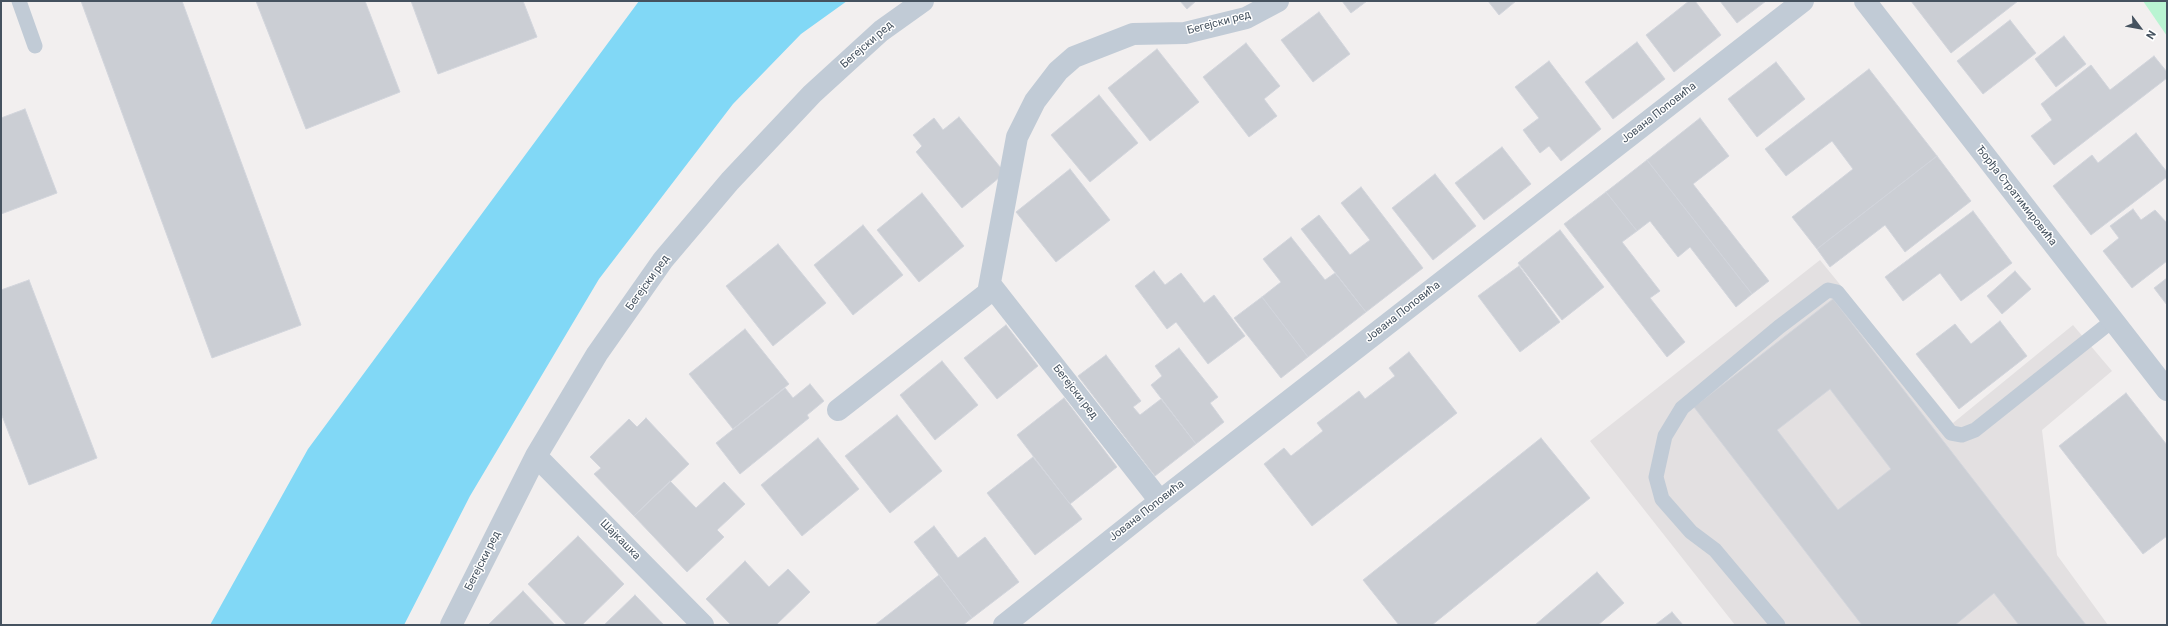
<!DOCTYPE html>
<meta charset="utf-8">
<style>
body{margin:0}
#map{position:relative;width:2168px;height:626px;overflow:hidden;background:#f2efef;font-family:Roboto,sans-serif}
canvas{display:block}
.frame{position:absolute;inset:0;border:2px solid #45525f;pointer-events:none}
.north{position:absolute;left:2120px;top:8px;width:40px;height:40px;-webkit-text-stroke:3px #fff;paint-order:stroke;rotate:122deg;font-size:11px;font-weight:700;line-height:16px;text-align:center;color:#45525f}
.north::after{content:'';display:block;margin:auto;width:14px;height:18px;background:#45525f;clip-path:polygon(50% 0,100% 100%,50% 72%,0 100%)}
</style>
<div id="map">
<canvas width="2168" height="626"></canvas>
<div class="frame"></div>
<div class="north">N</div>
</div>
<script>
const ctx = document.querySelector('canvas').getContext('2d');
ctx.lineJoin = 'round';
function paint(path, color) {
  ctx.fillStyle = color;
  ctx.fill(path, 'evenodd');
}
function shape(rows) {
  const path = new Path2D();
  for (const r of rows) {
    path.moveTo(r[0], r[1]);
    for (let i = 2; i < r.length; i += 2) path.lineTo(r[i], r[i + 1]);
  }
  return path;
}
function strokePath(path, color, width, dash) {
  ctx.strokeStyle = color;
  ctx.lineWidth = width;
  ctx.lineCap = dash ? 'butt' : 'round';
  ctx.setLineDash(dash || []);
  ctx.stroke(path);
}
function drawText(font, color, halo, rows, align = 'center') {
  ctx.font = font + ' Roboto,sans-serif';
  ctx.lineWidth = 3;
  ctx.setLineDash([]);
  ctx.textBaseline = 'middle';
  ctx.strokeStyle = halo;
  ctx.fillStyle = color;
  for (const [text, x, y, turn = 0] of rows) {
    ctx.save();
    ctx.translate(x, y);
    ctx.rotate((+turn || 0) * Math.PI / 180);
    ctx.textAlign = isNaN(turn) ? turn : align;
    if (halo) ctx.strokeText(text, 0, 0);
    ctx.fillText(text, 0, 0);
    ctx.restore();
  }
}
paint(shape([
 [1820,260,1953,423,2073,325,2112,371,2042,430,2057,555,2108,625,1735,625,1590,441]
]), '#e3e0e1');
paint(shape([
 [2143,1,2167,1,2167,36]
]), '#b9f4d2');
paint(shape([
 [639,1,847,1,801,34,733,104,599,279,470,496,404,625,210,625,308,449]
]), '#81d8f6');
const building = shape([
 [81,1,182,1,301,325,212,358,81,1],
 [256,1,365,1,400,92,306,129,256,1],
 [411,1,523,1,537,37,438,74,411,1],
 [1180,1,1196,1,1187,9,1180,1],
 [1342,1,1367,1,1351,13,1342,1],
 [1488,1,1516,1,1499,15,1488,1],
 [1689,1,1695,1,1721,35,1674,72,1646,35,1689,1],
 [1720,1,1766,1,1737,23,1720,1],
 [1911,1,2018,1,1951,53,1911,1],
 [1319,12,1350,54,1313,82,1281,40,1319,12],
 [2010,20,2036,53,1983,94,1957,61,2010,20],
 [2064,36,2086,64,2056,87,2035,59,2064,36],
 [1637,42,1665,79,1613,119,1585,82,1637,42],
 [1246,43,1280,86,1264,99,1277,116,1249,137,1203,77,1246,43],
 [1157,49,1199,102,1150,141,1108,88,1157,49],
 [2154,56,2167,72,2167,78,2054,165,2031,136,2052,120,2041,104,2091,65,2110,90,2154,56],
 [1549,61,1601,129,1561,161,1549,146,1540,153,1523,130,1539,118,1515,87,1549,61],
 [1776,62,1805,99,1757,137,1728,99,1776,62],
 [1869,69,1937,156,1817,249,1792,217,1853,169,1832,141,1786,176,1765,149,1869,69],
 [1099,95,1138,143,1090,182,1051,135,1099,95],
 [25,109,57,193,1,214,1,118,25,109],
 [959,117,1005,173,962,208,916,152,922,146,913,135,934,118,943,130,959,117],
 [1700,118,1729,156,1693,184,1769,281,1752,294,1647,160,1700,118],
 [2136,133,2167,172,2167,177,2091,235,2053,186,2092,155,2098,163,2136,133],
 [1502,147,1531,184,1484,220,1455,183,1502,147],
 [1937,156,1971,201,1905,252,1885,225,1830,267,1817,249,1937,156],
 [1647,160,1752,294,1736,307,1690,247,1678,257,1650,221,1637,231,1606,192,1647,160],
 [1070,169,1110,220,1056,262,1016,212,1070,169],
 [1435,174,1476,226,1433,260,1392,208,1435,174],
 [1361,187,1423,268,1366,312,1301,229,1319,215,1350,255,1370,240,1341,203,1361,187],
 [1606,192,1637,231,1622,242,1660,291,1650,298,1685,342,1667,357,1564,224,1606,192],
 [922,193,964,246,919,282,877,230,922,193],
 [2133,209,2141,220,2155,210,2167,223,2167,261,2132,288,2103,251,2119,238,2110,226,2133,209],
 [1973,211,2012,263,1961,301,1940,273,1903,301,1885,277,1973,211],
 [863,225,903,275,853,315,814,265,863,225],
 [1560,230,1604,287,1562,320,1518,263,1560,230],
 [1291,237,1325,280,1335,273,1366,312,1308,357,1262,297,1281,282,1263,259,1291,237],
 [778,244,826,303,773,346,726,286,778,244],
 [1519,266,1560,322,1520,352,1478,296,1519,266],
 [1154,271,1165,285,1181,273,1204,303,1214,295,1245,336,1208,364,1176,322,1167,329,1135,286,1154,271],
 [2015,271,2031,289,2002,314,1987,296,2015,271],
 [2167,278,2167,305,2154,288,2167,278],
 [29,280,97,458,29,485,1,413,1,290,29,280],
 [1262,297,1308,357,1281,378,1234,318,1262,297],
 [1833,299,2086,625,2019,625,1994,593,1955,625,1862,625,1694,407,1833,299],
 [1830,389,1891,469,1838,510,1777,430,1830,389],
 [2000,321,2027,356,1959,409,1916,354,1955,324,1971,344,2000,321],
 [1006,325,1038,366,997,399,964,358,1006,325],
 [745,329,789,384,733,429,689,374,745,329],
 [1179,348,1218,397,1210,403,1224,422,1196,444,1151,385,1162,376,1155,366,1179,348],
 [1409,352,1457,413,1312,526,1264,464,1284,448,1291,456,1323,431,1317,423,1359,391,1365,399,1395,376,1389,368,1409,352],
 [1106,355,1141,401,1133,407,1140,415,1161,399,1196,444,1155,476,1078,376,1106,355],
 [942,361,978,405,935,440,900,395,942,361],
 [810,384,824,401,807,415,809,418,740,474,716,443,785,388,793,398,810,384],
 [2126,393,2167,445,2167,536,2143,554,2059,446,2126,393],
 [1064,398,1117,467,1070,504,1017,435,1064,398],
 [897,415,942,471,890,513,845,456,897,415],
 [646,418,689,464,634,516,594,474,601,468,590,457,629,419,637,427,646,418],
 [818,438,859,489,802,536,761,485,818,438],
 [1541,438,1590,498,1432,625,1399,625,1363,580,1541,438],
 [1033,457,1082,519,1035,555,987,493,1033,457],
 [670,481,696,508,724,482,745,504,717,530,724,537,687,572,634,516,670,481],
 [934,526,958,558,985,537,1019,582,972,618,914,542,934,526],
 [578,536,624,584,582,625,567,625,528,584,578,536],
 [745,561,769,587,788,569,810,592,776,625,731,625,706,599,745,561],
 [1597,572,1624,603,1598,625,1535,625,1597,572],
 [939,575,972,618,963,625,875,625,939,575],
 [523,591,555,625,488,625,523,591],
 [635,595,664,625,604,625,635,595],
 [1672,612,1683,625,1655,625,1672,612]
]);
paint(building, '#cbced4');
strokePath(building, '#d2d5dc', 1);
strokePath(shape([
 [19,1,35,46],
 [1778,625,1715,550,1691,532,1662,499,1656,477,1665,436,1682,408,1779,327,1828,290,1837,292,1951,433,1962,435,1975,430,2112,321]
]), '#c1cbd6', 15);
strokePath(shape([
 [1865,1,2167,390],
 [990,284,1160,501],
 [838,410,988,293,1017,137,1035,101,1058,71,1074,57,1133,34,1185,33,1246,18,1278,1],
 [536,456,703,625],
 [451,625,536,456,597,354,663,260,730,181,812,94,881,31,923,1],
 [1004,625,1160,501,1803,1]
]), '#c1cbd6', 22);
drawText('11px', '#45525f', '#fff', [
 ["Бегејски ред",1219,23,-15],
 ["Бегејски ред",867,45,-41],
 ["Јована Поповића",1659,113,-38],
 ["Ђорђа Стратимировића",2016,196,52],
 ["Бегејски ред",648,283,-54],
 ["Јована Поповића",1403,312,-38],
 ["Бегејски ред",1075,392,52],
 ["Јована Поповића",1147,511,-38],
 ["Шајкашка",620,540,45],
 ["Бегејски ред",483,561,-63]
]);
</script>
